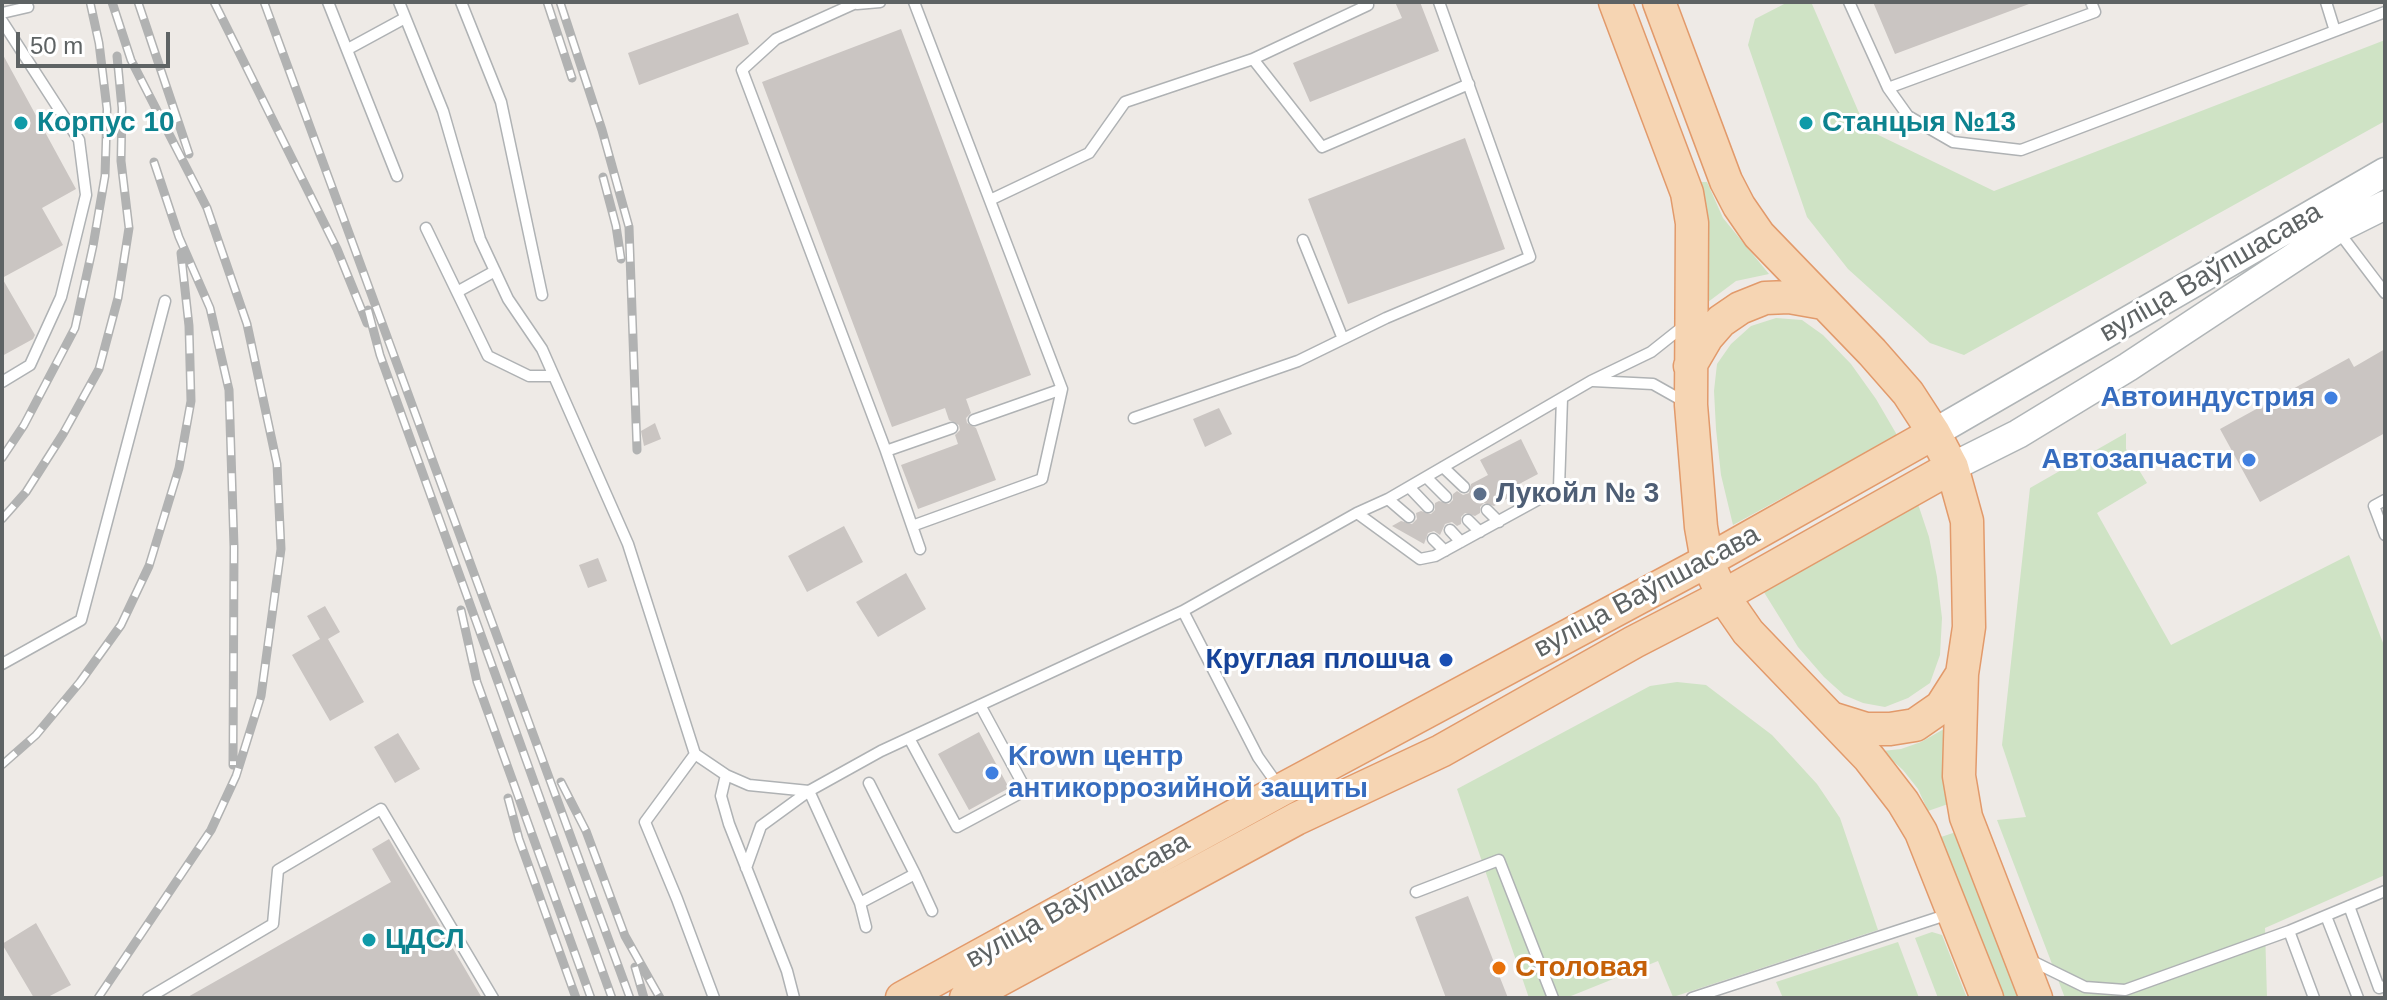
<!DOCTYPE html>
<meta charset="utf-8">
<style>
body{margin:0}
#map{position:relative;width:2387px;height:1000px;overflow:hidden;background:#eeeae6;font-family:Helvetica,sans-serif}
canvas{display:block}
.frame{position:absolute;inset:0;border:4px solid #5e6364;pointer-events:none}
.scale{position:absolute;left:16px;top:32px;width:154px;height:36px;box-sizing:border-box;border:4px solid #5e6364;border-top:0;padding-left:10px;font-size:24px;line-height:28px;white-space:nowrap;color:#5e6364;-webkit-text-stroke:6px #fff;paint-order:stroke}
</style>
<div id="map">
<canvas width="2387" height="1000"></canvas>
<div class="frame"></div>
<div class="scale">50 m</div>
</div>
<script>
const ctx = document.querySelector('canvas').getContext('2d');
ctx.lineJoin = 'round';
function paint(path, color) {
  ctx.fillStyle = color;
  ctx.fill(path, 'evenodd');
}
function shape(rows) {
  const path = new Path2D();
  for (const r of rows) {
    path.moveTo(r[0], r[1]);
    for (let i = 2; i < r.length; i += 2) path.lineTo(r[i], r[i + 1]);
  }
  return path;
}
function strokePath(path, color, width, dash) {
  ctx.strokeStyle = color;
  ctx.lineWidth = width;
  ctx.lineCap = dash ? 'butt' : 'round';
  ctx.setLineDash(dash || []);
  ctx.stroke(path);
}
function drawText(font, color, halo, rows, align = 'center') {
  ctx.font = font + ' Helvetica,sans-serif';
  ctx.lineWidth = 6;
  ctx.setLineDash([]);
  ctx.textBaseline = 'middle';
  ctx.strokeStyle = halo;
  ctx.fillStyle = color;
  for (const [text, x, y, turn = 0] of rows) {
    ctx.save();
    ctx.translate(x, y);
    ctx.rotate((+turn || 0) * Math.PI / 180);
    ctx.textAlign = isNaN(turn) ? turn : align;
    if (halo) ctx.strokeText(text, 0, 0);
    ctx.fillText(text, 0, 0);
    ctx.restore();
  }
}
paint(shape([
 [1788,2,1812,4,1866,129,1994,191,2385,40,2385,121,1964,355,1930,343,1848,269,1807,217,1748,45,1755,19],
 [1701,182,1707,182,1723,218,1769,274,1736,281,1708,302,1707,226,1698,187],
 [1776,318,1802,320,1823,335,1851,364,1876,399,1897,435,1733,525,1721,475,1716,429,1714,391,1717,364,1731,344,1751,326],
 [2126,433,2126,449,2147,483,2097,513,2171,645,2349,555,2385,648,2385,875,2265,928,2267,998,2065,998,1997,820,2026,817,2002,745,2030,488],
 [1918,504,1929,537,1937,577,1942,618,1940,655,1930,683,1908,698,1885,707,1863,703,1844,695,1824,677,1798,647,1762,589],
 [1677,682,1706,685,1772,735,1817,784,1840,818,1878,930,1673,997,1658,961,1566,998,1529,998,1457,789,1650,686],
 [1944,729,1944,772,1951,803,1928,811,1918,789,1903,770,1882,751,1901,749,1921,742],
 [1959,831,2022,998,2003,998,1941,837],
 [1932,932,1942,935,1967,998,1938,998,1915,938],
 [1898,942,1919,998,1783,998,1776,982]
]), '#cfe3c5');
paint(shape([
 [1395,2,1420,2,1439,51,1310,102,1293,63,1402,18],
 [1873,2,2029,2,2029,4,1895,54],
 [738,13,749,44,639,85,628,53],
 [901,29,1031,375,966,399,971,413,966,418,967,423,976,428,996,480,918,509,901,465,958,444,955,435,960,430,959,425,949,420,945,408,892,427,762,82],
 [2,53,76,189,42,208,63,245,2,278],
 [1465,138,1505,249,1348,304,1308,199],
 [2,278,35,335,33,339,2,356],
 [2385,349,2385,433,2260,502,2220,429,2349,358,2354,367],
 [1219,408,1232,434,1205,447,1193,419],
 [655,423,661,439,644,446,641,431],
 [1521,439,1538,474,1504,492,1510,497,1494,506,1484,503,1480,507,1480,513,1475,516,1465,513,1461,517,1461,524,1457,526,1452,522,1445,524,1440,535,1434,531,1428,533,1424,544,1392,526,1401,521,1412,524,1417,519,1416,513,1421,511,1431,514,1435,510,1435,503,1439,501,1449,504,1453,500,1453,494,1457,491,1463,495,1469,493,1471,484,1488,475,1480,460],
 [844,526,863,562,807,592,788,556],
 [598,558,607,581,588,588,579,565],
 [906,573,926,609,878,637,856,602],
 [325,606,340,632,328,639,364,702,330,721,292,655,320,639,307,616],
 [979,732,1009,788,969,810,938,754],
 [398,733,420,769,395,783,374,747],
 [389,839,482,998,186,998,391,882,372,849],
 [1468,896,1508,998,1446,998,1415,917],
 [36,923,71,985,46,998,34,998,2,944]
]), '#cac5c2');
const lane = shape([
 [328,2,397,176],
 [399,2,443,111,480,239,508,299,542,349,628,544,695,754,726,775,749,785,809,791,881,751,1183,611],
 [461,2,501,102,542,295],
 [858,2,776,39,742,70,886,451,920,549],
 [1849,2,1888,88,1908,116,1953,142,2021,150,2385,12],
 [2326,2,2335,31],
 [857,4,880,2],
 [2,13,28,7],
 [2,21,79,140,86,195,61,297,30,365,2,382],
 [348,49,405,18],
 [1253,59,1368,5],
 [1888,88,2095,12,2091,2],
 [990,200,1089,153,1125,102,1253,59,1322,147,1469,84],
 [426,228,488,356,529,376,554,376],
 [2338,231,2385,293],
 [1303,240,1343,339],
 [457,292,495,271],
 [1593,381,1653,384,1685,402],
 [1134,418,1298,361,1386,318,1530,257,1439,2],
 [974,420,1062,389],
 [886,451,952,428],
 [1443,467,1464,487],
 [1426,477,1446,497],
 [1409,487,1428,507],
 [1388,499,1409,517],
 [2385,500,2374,506,2385,535],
 [1487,510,1499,522],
 [1357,513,1420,559,1435,556,1559,488,1562,398],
 [1468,520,1480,532],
 [912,526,1042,479,1062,389,914,2],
 [1450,530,1461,542],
 [1433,539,1445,551],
 [2,664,81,620,165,301],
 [909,738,957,827,1026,790,980,705],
 [695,754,645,822,677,899,714,998],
 [726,775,721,796,729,824,787,971,794,998],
 [1280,788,1258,757,1183,611,1357,513,1388,499,1591,381,1651,352,1685,325],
 [746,868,761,826,809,791,860,903,866,927],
 [915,874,932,911],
 [1416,892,1499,860,1553,998],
 [860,903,915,874,869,783],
 [2349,906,2379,988,2385,986],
 [2326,916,2358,998],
 [2289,931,2314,998],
 [2032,961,2085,987,2125,990,2289,931,2385,891],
 [148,998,273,924,278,870,381,809,493,998],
 [1692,998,1949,914]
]);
const secondary = shape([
 [1934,433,2385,172],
 [1952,467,2018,434,2128,367,2337,229,2385,205]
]);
const primary = shape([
 [1615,2,1687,193,1692,223,1691,405,1701,527,1707,561,1723,596,1748,632,1869,758,1903,802,1921,832,1987,998],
 [1659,2,1726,181,1739,206,1759,235,1872,352,1908,393,1934,433,1952,467,1967,521,1969,627,1962,674,1941,707,1915,725,1890,729,1866,729,1834,719],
 [1690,366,1707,337,1721,321,1740,308,1765,298,1789,297,1823,303],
 [1962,674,1959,776,1966,817,2036,998],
 [902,998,1281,790,1707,561,1934,433],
 [966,998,1296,819,1441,751,1634,642,1723,596,1952,467]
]);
strokePath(lane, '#afb2b4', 13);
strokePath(secondary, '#b0b5b7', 31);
strokePath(primary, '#e29a6b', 35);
strokePath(lane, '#fff', 10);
strokePath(secondary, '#fff', 28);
strokePath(primary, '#f6d5b3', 32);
const rail = shape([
 [138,2,189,154],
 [214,2,337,249,367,323],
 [264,2,630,998],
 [547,2,572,78],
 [560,2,602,130,629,227,637,450],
 [154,162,179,237,210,308,229,390,234,547,233,765],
 [603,177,616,226,621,259],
 [368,310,380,355,612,998],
 [2,458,24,425,75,328,93,246,105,176,107,109,99,43,90,2],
 [2,519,26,492,63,434,99,369,118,298,129,228,121,161,122,108,117,56],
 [461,610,477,682,591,998],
 [2,765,36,735,80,682,121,625,149,566,179,468,191,401,189,326,181,253],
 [561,782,586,831,625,936,660,998],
 [508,798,519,839,576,998],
 [635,967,644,998],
 [98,998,211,830,236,776,261,696,281,549,277,464,247,324,207,208,131,60,112,2]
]);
strokePath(rail, '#b1b2b2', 9);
strokePath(rail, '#fff', 6, [18]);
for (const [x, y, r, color] of [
 [21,123,8,"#0f9aa8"],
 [1806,123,8,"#0f9aa8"],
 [2331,398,8,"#3f7fe0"],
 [2249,460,8,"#3f7fe0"],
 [1480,494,8,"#5c6f8a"],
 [1446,660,8,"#1a4fb4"],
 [992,773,8,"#3f7fe0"],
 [369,940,8,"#0f9aa8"],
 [1499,968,8,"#e8710a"]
]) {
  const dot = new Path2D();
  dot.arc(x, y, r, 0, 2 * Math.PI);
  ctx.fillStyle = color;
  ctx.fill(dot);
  strokePath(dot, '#fff', 3);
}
drawText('bold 28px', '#0d838f', '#fff', [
 ["Корпус 10",37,123],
 ["Станцыя №13",1822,123],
 ["ЦДСЛ",385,940]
], 'left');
drawText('28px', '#5e6364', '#fff', [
 ["вуліца Ваўпшасава",2211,273,-30],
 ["вуліца Ваўпшасава",1647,592,-28],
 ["вуліца Ваўпшасава",1078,901,-29]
]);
drawText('bold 28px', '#366cbe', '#fff', [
 ["Автоиндустрия",2315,398],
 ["Автозапчасти",2233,460],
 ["Krown центр",1008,757,"left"],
 ["антикоррозийной защиты",1008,789,"left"]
], 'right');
drawText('bold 28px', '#4e5e75', '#fff', [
 ["Лукойл № 3",1496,494]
], 'left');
drawText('bold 28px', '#164399', '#fff', [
 ["Круглая плошча",1430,660]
], 'right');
drawText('bold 28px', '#c56008', '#fff', [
 ["Столовая",1515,968]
], 'left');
</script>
